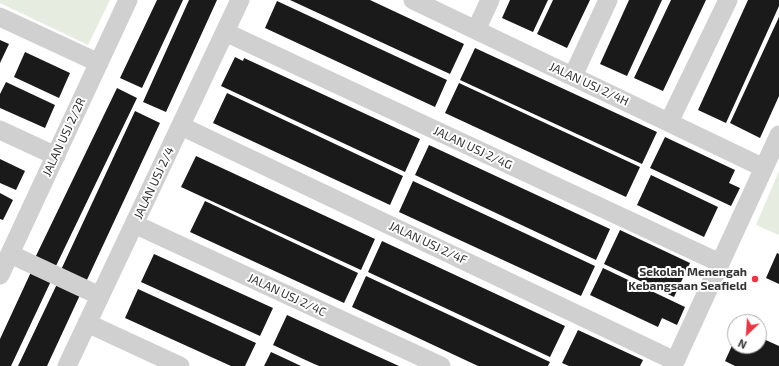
<!DOCTYPE html>
<style>
body{margin:0}
#map{position:relative;width:779px;height:366px;overflow:hidden;background:#fff;font-family:"Exo 2",sans-serif}
canvas{display:block}
.north{position:absolute;left:727px;top:314px;width:40px;height:40px;box-sizing:border-box;background:#fff;border:1px solid #adadad;border-radius:50%;rotate:205deg;font-size:11px;font-weight:700;line-height:16px;text-align:center;color:#333}
.north::after{content:'';display:block;margin:auto;width:14px;height:18px;background:#e63946;clip-path:polygon(50% 0,100% 100%,50% 72%,0 100%)}
</style>
<div id="map">
<canvas width="779" height="366"></canvas>
<div class="north">N</div>
</div>
<script>
const ctx = document.querySelector('canvas').getContext('2d');
ctx.lineJoin = 'round';
function paint(path, color) {
  ctx.fillStyle = color;
  ctx.fill(path, 'evenodd');
}
function shape(rows) {
  const path = new Path2D();
  for (const r of rows) {
    path.moveTo(r[0], r[1]);
    for (let i = 2; i < r.length; i += 2) path.lineTo(r[i], r[i + 1]);
  }
  return path;
}
function strokePath(path, color, width, dash) {
  ctx.strokeStyle = color;
  ctx.lineWidth = width;
  ctx.lineCap = dash ? 'butt' : 'round';
  ctx.setLineDash(dash || []);
  ctx.stroke(path);
}
function drawText(font, color, halo, rows, align = 'center') {
  ctx.font = font + ' "Exo 2",sans-serif';
  ctx.lineWidth = 4;
  ctx.setLineDash([]);
  ctx.textBaseline = 'middle';
  ctx.strokeStyle = halo;
  ctx.fillStyle = color;
  for (const [text, x, y, turn = 0] of rows) {
    ctx.save();
    ctx.translate(x, y);
    ctx.rotate((+turn || 0) * Math.PI / 180);
    ctx.textAlign = isNaN(turn) ? turn : align;
    if (halo) ctx.strokeText(text, 0, 0);
    ctx.fillText(text, 0, 0);
    ctx.restore();
  }
}
paint(shape([
 [0,0,110,0,88,45,0,3],
 [779,171,779,235,756,225]
]), '#e6ecdf');
paint(shape([
 [157,0,183,0,142,88,120,78],
 [189,0,217,0,166,112,143,102],
 [290,0,370,0,464,44,450,74],
 [510,0,548,0,533,32,502,18],
 [553,0,590,0,567,48,537,34],
 [629,0,662,0,627,76,600,64],
 [671,0,706,0,663,91,634,78],
 [748,0,779,0,779,6,726,123,698,110],
 [277,1,447,80,435,107,265,28],
 [779,17,779,96,760,138,730,123],
 [0,40,9,44,0,63],
 [475,48,657,132,642,164,460,80],
 [25,52,70,73,59,98,14,77],
 [235,57,243,61,244,58,420,139,405,172,221,86],
 [6,82,55,105,45,128,0,108,0,94],
 [459,83,640,167,626,197,445,113],
 [117,88,137,98,54,270,34,260],
 [227,93,403,176,390,205,213,123],
 [135,111,160,123,85,284,60,272],
 [665,137,735,170,729,183,740,188,731,206,650,168],
 [429,145,610,229,596,260,415,175],
 [196,156,375,239,361,270,181,187],
 [0,159,25,171,16,190,0,183],
 [651,175,718,207,704,237,637,205],
 [413,181,595,266,581,296,399,212],
 [0,193,13,200,3,220,0,219],
 [205,201,358,273,344,303,190,232],
 [620,230,690,263,674,297,604,264],
 [382,241,565,326,550,357,368,272],
 [777,253,779,254,779,284,766,278],
 [154,254,273,308,260,336,141,282],
 [603,268,685,307,677,325,662,318,658,327,590,295],
 [31,272,51,281,11,366,0,366,0,339],
 [366,276,550,362,548,366,478,366,352,307],
 [57,284,80,295,47,366,18,366],
 [138,289,256,343,245,366,231,366,125,318],
 [287,315,300,321,399,366,319,366,312,363,273,345],
 [578,330,643,360,640,366,569,366,562,363],
 [759,337,779,346,779,366,735,366,725,361,735,339,735,346,759,346],
 [271,352,284,358,301,366,264,366]
]), '#1a1a1a');
strokePath(shape([
 [413,0,764,168],
 [0,17,99,63],
 [476,30,490,0],
 [225,32,720,263],
 [573,76,608,0],
 [669,122,728,0],
 [181,126,675,361],
 [0,130,56,156],
 [134,224,441,366],
 [10,254,100,296],
 [0,275,128,0],
 [87,323,180,366],
 [67,366,240,0],
 [673,366,779,135]
]), '#d0d0d0', 19);
for (const [x, y, r, color] of [
 [755,279,4,"#e63946"]
]) {
  const dot = new Path2D();
  dot.arc(x, y, r, 0, 2 * Math.PI);
  ctx.fillStyle = color;
  ctx.fill(dot);
  strokePath(dot, '#fff', 1.5);
}
drawText('12px', '#333', '#fff', [
 ["JALAN USJ 2/4H",589,84,25],
 ["JALAN USJ 2/2R",64,137,-65],
 ["JALAN USJ 2/4G",473,148,25],
 ["JALAN USJ 2/4",154,183,-65],
 ["JALAN USJ 2/4F",428,243,25],
 ["JALAN USJ 2/4C",287,295,25]
]);
drawText('bold 12px', '#333', '#fff', [
 ["Sekolah Menengah",747,272],
 ["Kebangsaan Seafield",747,286]
], 'right');
</script>
